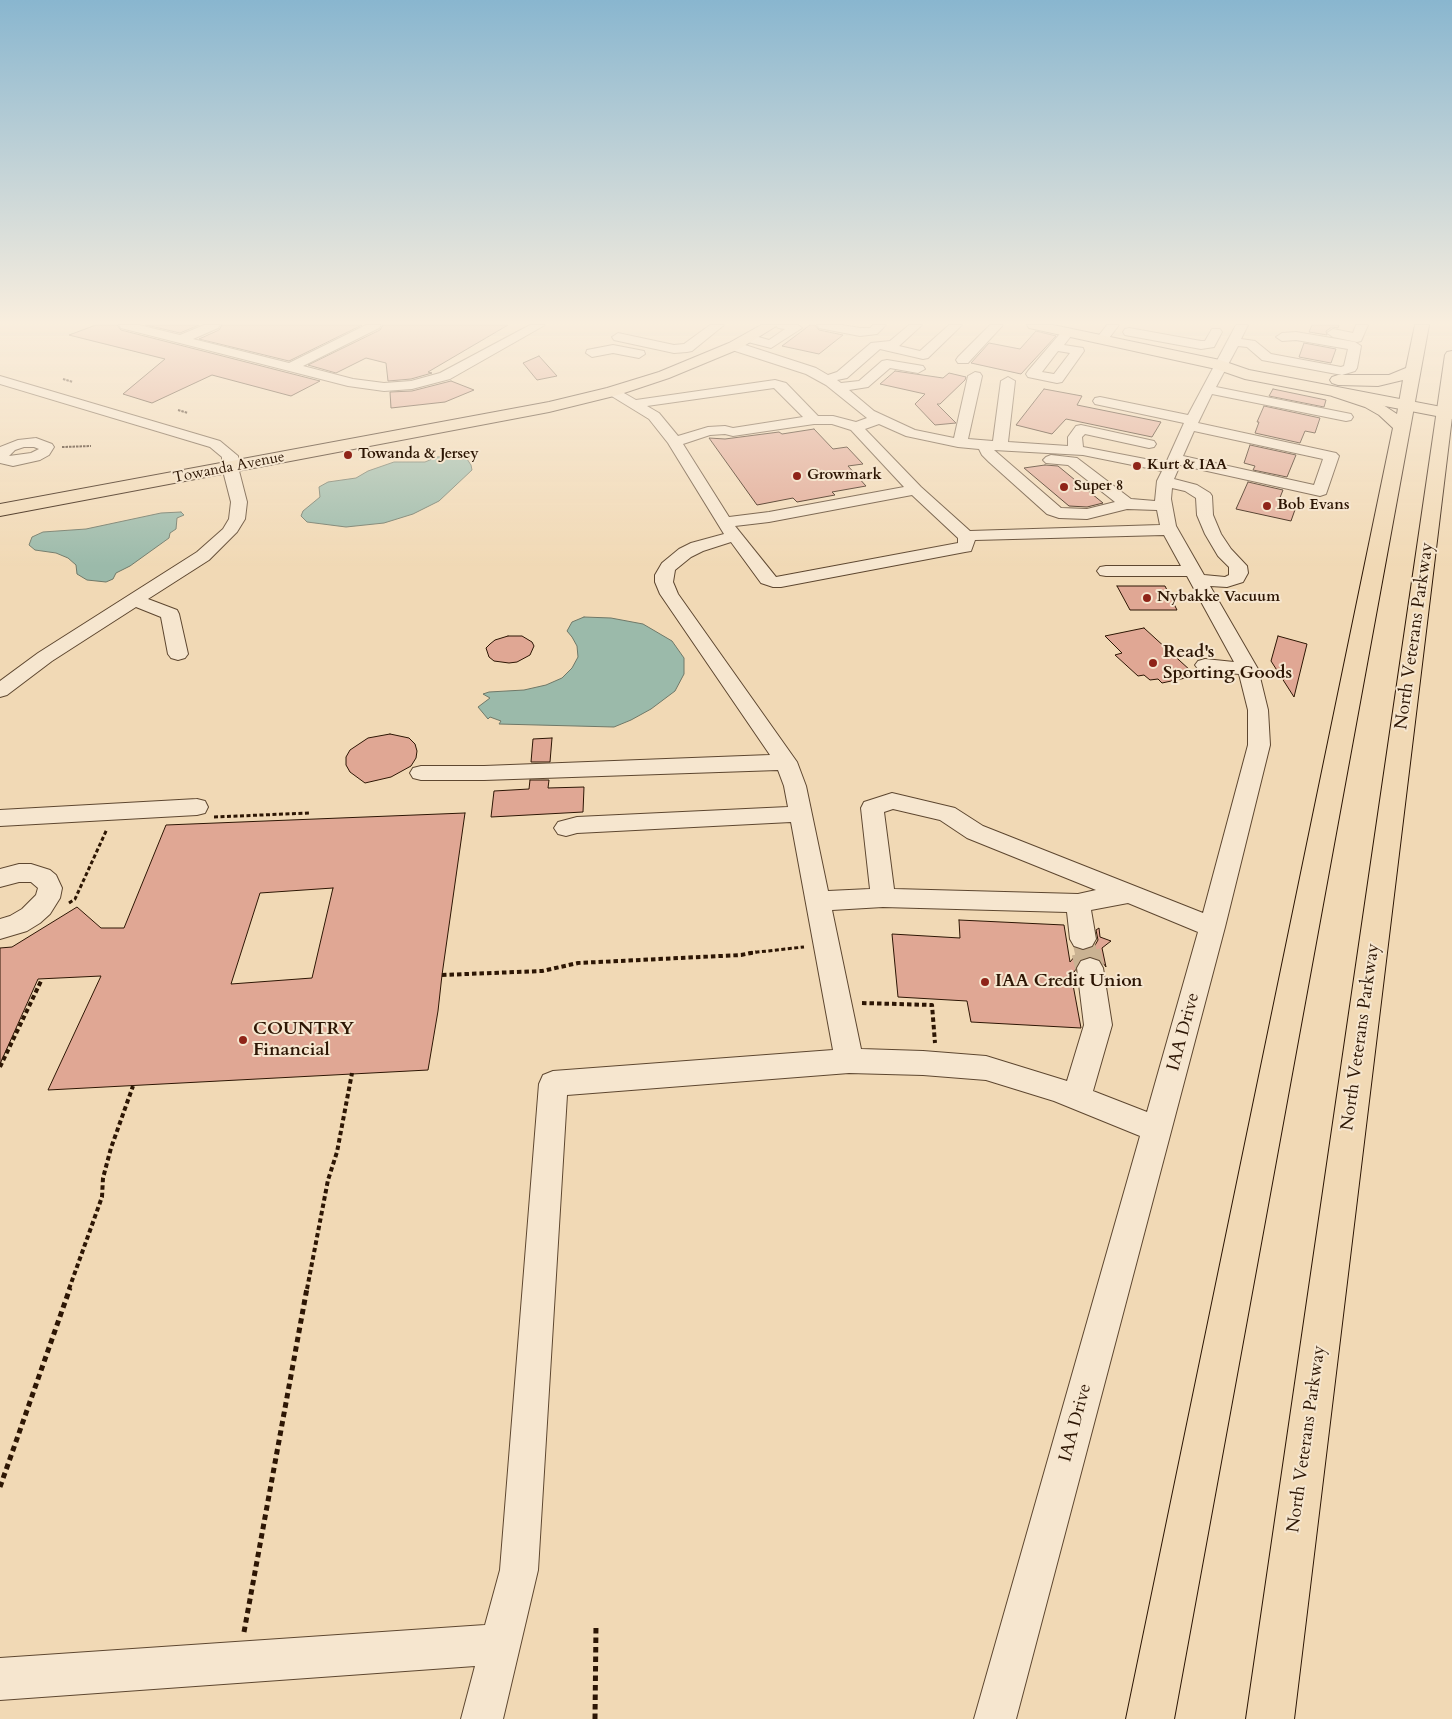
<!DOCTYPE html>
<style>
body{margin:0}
canvas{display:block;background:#f1d9b5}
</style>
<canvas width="1452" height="1719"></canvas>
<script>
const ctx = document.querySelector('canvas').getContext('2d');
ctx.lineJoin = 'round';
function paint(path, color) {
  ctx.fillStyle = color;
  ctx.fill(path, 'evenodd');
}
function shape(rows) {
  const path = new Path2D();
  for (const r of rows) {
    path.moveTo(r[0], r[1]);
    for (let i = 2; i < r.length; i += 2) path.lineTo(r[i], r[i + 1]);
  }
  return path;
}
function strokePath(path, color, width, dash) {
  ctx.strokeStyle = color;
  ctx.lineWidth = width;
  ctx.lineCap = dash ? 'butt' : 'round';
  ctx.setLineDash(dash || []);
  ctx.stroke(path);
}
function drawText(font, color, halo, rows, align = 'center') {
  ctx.font = font + ' Cardo,serif';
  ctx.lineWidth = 4;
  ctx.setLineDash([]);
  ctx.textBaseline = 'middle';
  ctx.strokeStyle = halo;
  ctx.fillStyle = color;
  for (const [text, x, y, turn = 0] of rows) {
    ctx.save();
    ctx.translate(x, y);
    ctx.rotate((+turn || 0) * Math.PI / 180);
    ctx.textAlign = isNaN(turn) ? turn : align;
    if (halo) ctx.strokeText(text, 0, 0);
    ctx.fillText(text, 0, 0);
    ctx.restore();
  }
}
const water = shape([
 [455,456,467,459,471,465,472,470,439,501,413,514,384,523,346,527,307,522,301,516,303,511,320,497,319,487,328,482,356,478,368,471,394,462,425,462,437,457,455,456],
 [181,512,184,515,177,518,176,529,170,533,169,538,130,566,116,573,113,579,106,582,87,580,77,574,76,565,68,558,56,553,35,550,29,545,32,537,43,532,86,529,161,513,181,512],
 [584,617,611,618,643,624,672,641,684,658,684,674,675,691,651,709,631,720,614,727,499,724,501,721,490,717,488,719,478,707,490,698,483,694,489,692,524,690,546,685,562,678,572,668,578,657,577,646,572,637,567,631,572,622,584,617]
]);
paint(water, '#9bbaaa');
strokePath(water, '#6f7868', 1);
const building = shape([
 [96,325,117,325,121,330,320,381,291,396,212,375,152,403,123,394,165,359,69,335,96,325],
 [146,325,199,325,180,333,146,325],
 [222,325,362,325,289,361,199,339,219,330,222,325],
 [383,325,508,325,428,372,432,373,411,379,388,381,386,363,366,358,336,373,308,365,380,330,383,325],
 [810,325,815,325,819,330,843,335,819,354,782,346,810,325],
 [1312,325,1339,325,1338,328,1332,327,1326,331,1327,335,1309,332,1312,325],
 [1036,331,1056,336,1021,374,971,363,989,343,1020,349,1036,331],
 [1304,343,1336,349,1331,363,1299,357,1304,343],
 [539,356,557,376,537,380,523,363,539,356],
 [895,371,943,378,949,373,966,377,965,380,940,404,937,404,956,423,935,425,915,404,925,394,880,384,895,371],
 [451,381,474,390,445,402,391,408,390,392,412,391,451,381],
 [1044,389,1082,396,1077,405,1161,422,1152,437,1066,419,1052,434,1016,425,1044,389],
 [1273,389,1326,400,1324,407,1269,396,1273,389],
 [1264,406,1320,418,1315,433,1305,431,1300,443,1255,433,1259,422,1257,422,1264,406],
 [814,429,833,449,847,447,863,464,848,466,866,486,832,492,835,495,797,502,793,498,757,505,709,438,725,439,779,432,782,434,814,429],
 [1250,445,1296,455,1287,477,1253,470,1255,466,1244,463,1250,445],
 [1045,465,1058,466,1103,503,1087,507,1069,506,1024,468,1045,465],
 [1248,482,1283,490,1279,500,1297,504,1291,521,1236,509,1248,482],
 [1117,586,1165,586,1177,610,1130,610,1117,586],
 [1144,628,1191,671,1185,672,1190,677,1162,683,1158,679,1150,680,1144,675,1138,676,1115,655,1122,653,1105,636,1144,628],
 [508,636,522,636,532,642,534,646,530,655,517,662,509,663,494,661,489,657,486,648,490,644,495,640,508,636],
 [1278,636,1307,644,1294,697,1271,661,1278,636],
 [390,734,409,738,415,744,417,751,416,758,411,766,391,777,365,783,350,772,346,765,346,757,350,750,368,738,390,734],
 [552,738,550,762,531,762,533,739,552,738],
 [530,780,549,780,548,788,584,787,583,812,491,817,494,791,529,789,530,780],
 [465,813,442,975,438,1011,428,1070,48,1090,101,976,38,979,0,1064,0,948,12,947,77,907,101,928,124,928,166,825,465,813],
 [333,888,312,978,231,984,260,893,333,888],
 [959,920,1064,925,1070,962,1080,950,1084,951,1094,947,1098,940,1096,930,1099,928,1100,937,1111,941,1102,948,1106,967,1100,959,1089,956,1079,960,1075,971,1071,974,1081,1028,971,1022,967,1001,898,997,892,934,960,938,959,920]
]);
paint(building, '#e0a794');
strokePath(building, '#2d1604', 1);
strokePath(shape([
 [1083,939,1086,953]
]), '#cab292', 22, [22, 11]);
strokePath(shape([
 [1086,952,1090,968]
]), '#cab292', 29, [29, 14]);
const minor = shape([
 [119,325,139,325,180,335,204,325,220,325,218,328,193,339,289,363,366,325,381,325,379,328,303,366,353,379,384,383,411,381,440,373,530,325,545,325,450,379,412,389,384,391,348,386,121,328,119,325],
 [710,325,724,325,692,351,687,352,674,353,614,340,612,337,618,333,674,345,684,344,710,325],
 [776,325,798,325,802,328,771,348,744,341,742,338,748,334,769,340,785,329,778,328,776,325],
 [817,325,842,325,860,328,870,328,873,325,886,325,877,334,860,336,819,328,817,325],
 [909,325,922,325,899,346,920,351,949,325,962,325,928,358,923,359,880,349,847,378,837,380,841,383,859,381,882,361,887,360,923,366,925,369,918,373,890,368,868,387,849,390,874,411,915,430,954,438,968,376,975,372,980,373,982,376,968,439,993,441,1001,381,1008,377,1015,381,1008,442,1068,446,1068,437,1076,426,1081,425,1154,441,1156,444,1154,447,1149,448,1085,434,1082,437,1083,447,1166,463,1184,423,1095,404,1093,401,1095,398,1100,397,1188,415,1236,325,1248,325,1241,339,1255,341,1271,354,1341,367,1344,366,1348,349,1296,340,1282,341,1276,337,1282,333,1296,332,1355,342,1361,346,1357,368,1355,371,1342,375,1262,360,1247,347,1238,346,1216,387,1351,414,1353,417,1351,420,1346,421,1212,394,1198,423,1336,453,1339,456,1326,494,1320,496,1180,465,1174,479,1197,485,1210,493,1212,496,1213,515,1221,534,1231,549,1247,566,1248,573,1243,582,1227,587,1210,586,1258,669,1268,710,1270,745,1225,927,1016,1719,974,1719,1140,1136,1054,1101,986,1080,923,1075,849,1073,567,1095,538,1570,503,1719,461,1719,475,1666,0,1700,0,1658,485,1625,500,1570,539,1084,543,1075,553,1071,833,1050,791,822,577,833,566,836,558,834,554,828,558,822,577,817,788,807,784,786,778,770,484,780,421,780,413,778,410,773,413,768,421,766,484,766,770,755,660,594,655,582,655,575,662,563,679,549,691,543,724,534,668,443,649,419,605,392,607,389,617,389,636,400,775,380,786,383,818,416,833,416,856,422,867,418,826,385,806,374,729,349,728,346,729,343,739,343,816,368,828,375,837,372,871,343,890,341,909,325],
 [774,388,803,417,733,428,725,426,708,427,678,436,659,413,647,406,774,388],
 [814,424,832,424,851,430,904,487,769,512,729,517,683,444,710,435,725,434,733,436,814,424],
 [879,424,906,436,958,447,979,449,982,455,989,462,1047,514,1059,518,1087,519,1127,509,1157,510,1160,525,970,531,921,487,865,429,879,424],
 [1194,431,1323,459,1314,485,1183,456,1194,431],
 [994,450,1083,455,1162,471,1157,481,1155,501,1131,499,1077,458,1051,455,1046,457,1043,460,1046,463,1068,465,1115,502,1087,509,1061,508,994,450],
 [1172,488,1185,491,1196,498,1197,515,1205,534,1218,556,1229,567,1229,575,1225,577,1204,575,1176,526,1171,499,1172,488],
 [912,495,958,538,958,543,776,577,735,526,769,522,912,495],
 [1164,535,1181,566,1106,566,1100,567,1097,571,1100,575,1106,576,1187,576,1234,662,1205,659,1198,661,1195,665,1198,669,1205,671,1239,674,1248,710,1248,745,1203,913,983,826,955,808,892,793,864,802,861,808,870,889,828,891,806,786,797,762,678,594,673,582,675,570,691,557,703,551,731,542,761,583,773,587,781,587,965,552,971,551,975,540,1164,535],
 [893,809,940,820,967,838,1096,890,1078,894,894,889,884,812,893,809],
 [1128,903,1198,932,1147,1112,1093,1091,1112,1025,1103,968,1099,961,1090,958,1081,961,1077,968,1084,1025,1067,1081,986,1056,923,1051,861,1049,832,910,883,907,1067,912,1070,939,1074,946,1083,949,1092,946,1096,939,1091,910,1128,903],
 [990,325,1003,325,968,363,958,363,956,360,958,357,990,325],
 [1107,325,1119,325,1106,342,1098,342,1096,339,1107,325],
 [1356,325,1368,325,1361,341,1357,342,1333,337,1327,333,1333,329,1353,333,1356,325],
 [1068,328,1074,332,1064,345,1083,348,1084,351,1062,382,1057,383,1028,377,1026,374,1028,371,1064,329,1068,328],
 [1058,351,1070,353,1054,374,1042,372,1058,351],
 [1129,328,1201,341,1205,341,1212,329,1220,329,1222,332,1214,347,1201,349,1125,335,1123,332,1125,329,1129,328],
 [613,345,644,351,645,354,639,358,613,353,592,357,586,353,587,350,613,345],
 [0,376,220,441,238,456,238,467,247,502,245,519,237,532,209,560,148,599,177,610,179,614,188,654,185,658,178,660,171,658,168,654,161,617,136,607,52,661,7,695,0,697,0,681,38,653,197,552,223,529,229,519,231,502,222,467,222,457,210,447,0,384,0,376],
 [36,438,52,444,54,447,49,455,40,460,13,466,0,463,0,447,18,440,36,438],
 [24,447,34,447,39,449,31,453,9,456,15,450,24,447],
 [197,799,205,801,208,807,205,813,197,815,0,826,0,810,197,799],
 [19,864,31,864,50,870,56,875,62,888,60,898,50,914,40,923,27,931,0,939,0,919,10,916,22,909,36,895,38,888,31,882,19,882,0,887,0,869,19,864]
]);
const major = shape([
 [761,325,778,325,739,349,669,378,618,395,549,412,0,516,0,504,549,402,607,388,659,372,729,343,761,325],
 [1027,325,1053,325,1220,360,1249,370,1452,409,1452,419,1245,379,1216,369,1034,329,1029,328,1027,325]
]);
const highway = shape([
 [1415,325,1429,325,1174,1719,1126,1719,1393,428,1379,415,1365,407,1332,396,1330,393,1332,390,1338,388,1377,401,1397,414,1403,380,1378,386,1338,385,1332,383,1330,380,1332,377,1338,375,1389,375,1406,368,1415,325],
 [1452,351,1452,417,1294,1719,1246,1719,1445,355,1447,352,1452,351]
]);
strokePath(minor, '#5e4730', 2);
strokePath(major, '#2d1604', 2);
strokePath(highway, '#2d1604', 2);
strokePath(shape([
 [63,379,73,382],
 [178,410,188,413],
 [62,447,91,446]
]), '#2d1604', 2, [2.5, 1]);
strokePath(shape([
 [214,817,309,813],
 [69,903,75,899,107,829],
 [749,953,804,947]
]), '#2d1604', 3, [4, 2.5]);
strokePath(shape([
 [442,975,542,971,578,963,741,955,756,952],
 [862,1003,932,1005,935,1043],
 [0,1067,42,979],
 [69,1289,102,1197,103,1178,111,1148,133,1086],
 [307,1289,328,1180,337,1152,352,1073]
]), '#2d1604', 4, [4.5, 3]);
strokePath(shape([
 [0,1487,70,1288],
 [244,1632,307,1288],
 [595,1719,596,1625]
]), '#2d1604', 5, [5.5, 4]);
paint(minor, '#f6e6cf');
paint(major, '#f1d9b5');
paint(highway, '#f1d9b5');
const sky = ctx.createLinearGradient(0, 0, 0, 566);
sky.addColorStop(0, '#89b6cf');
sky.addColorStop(0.57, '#f9eede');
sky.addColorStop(1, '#f9eede00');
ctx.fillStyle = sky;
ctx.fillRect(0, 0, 1452, 566);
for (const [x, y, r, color] of [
 [348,455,5,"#8f2418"],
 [1137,466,5,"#8f2418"],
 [797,476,5,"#8f2418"],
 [1064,487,5,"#8f2418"],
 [1267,506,5,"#8f2418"],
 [1147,598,5,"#8f2418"],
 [1153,663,5,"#8f2418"],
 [985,982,5,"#8f2418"],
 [243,1040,5,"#8f2418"]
]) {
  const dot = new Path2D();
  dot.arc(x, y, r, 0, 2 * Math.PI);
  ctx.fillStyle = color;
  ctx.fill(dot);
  strokePath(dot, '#f6e6cf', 2);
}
drawText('bold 15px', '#2d1604', '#f6e6cf', [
 ["Towanda & Jersey",358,455],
 ["Kurt & IAA",1147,466],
 ["Growmark",807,476],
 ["Super 8",1074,487],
 ["Bob Evans",1277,506],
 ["Nybakke Vacuum",1157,598]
], 'left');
drawText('15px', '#2d1604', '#f6e6cf', [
 ["Towanda Avenue",229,468,-11]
]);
drawText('18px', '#2d1604', '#f6e6cf', [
 ["North Veterans Parkway",1415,636,-82],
 ["IAA Drive",1184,1032,-75],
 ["North Veterans Parkway",1361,1037,-82],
 ["IAA Drive",1076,1423,-75],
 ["North Veterans Parkway",1307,1439,-82]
]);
drawText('bold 18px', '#2d1604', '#f6e6cf', [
 ["Read's",1163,653],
 ["Sporting Goods",1163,674],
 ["IAA Credit Union",995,982],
 ["COUNTRY",253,1030],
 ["Financial",253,1051]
], 'left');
</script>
